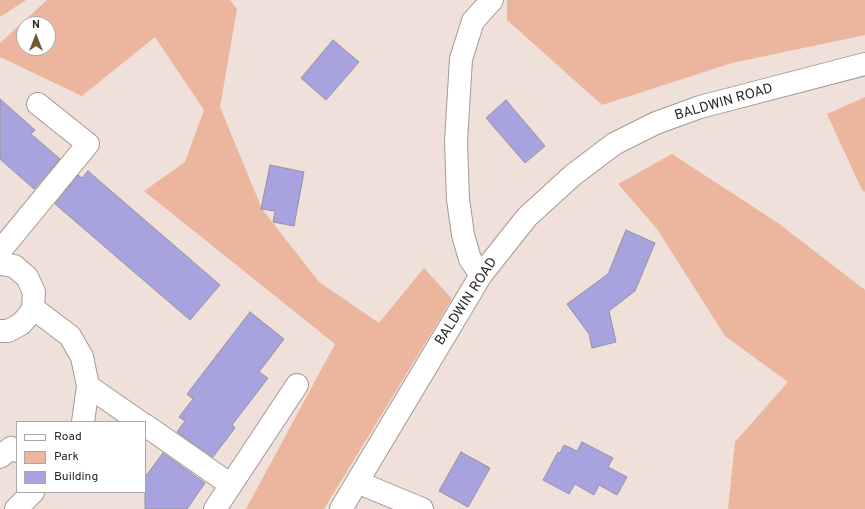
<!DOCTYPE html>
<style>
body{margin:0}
#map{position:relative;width:865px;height:509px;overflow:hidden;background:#efe0d9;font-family:Overpass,sans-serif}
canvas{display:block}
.legend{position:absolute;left:16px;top:421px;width:130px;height:72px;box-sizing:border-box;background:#fff;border:1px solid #aaa8a7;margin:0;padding:5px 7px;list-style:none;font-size:12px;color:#2b2523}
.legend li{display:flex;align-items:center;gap:8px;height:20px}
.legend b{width:20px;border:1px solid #aaa8a7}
.north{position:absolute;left:16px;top:16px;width:40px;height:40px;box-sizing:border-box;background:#fff;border:1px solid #aaa8a7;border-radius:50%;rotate:0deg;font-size:11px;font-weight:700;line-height:16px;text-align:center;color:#2b2523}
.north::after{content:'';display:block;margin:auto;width:14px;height:18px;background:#6e5b29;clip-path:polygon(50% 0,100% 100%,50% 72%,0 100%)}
</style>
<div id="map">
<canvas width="865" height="509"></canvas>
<ul class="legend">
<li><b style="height:5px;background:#fff"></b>Road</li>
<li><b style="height:11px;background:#ebb59e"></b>Park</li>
<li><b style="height:11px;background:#a8a3df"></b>Building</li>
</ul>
<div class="north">N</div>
</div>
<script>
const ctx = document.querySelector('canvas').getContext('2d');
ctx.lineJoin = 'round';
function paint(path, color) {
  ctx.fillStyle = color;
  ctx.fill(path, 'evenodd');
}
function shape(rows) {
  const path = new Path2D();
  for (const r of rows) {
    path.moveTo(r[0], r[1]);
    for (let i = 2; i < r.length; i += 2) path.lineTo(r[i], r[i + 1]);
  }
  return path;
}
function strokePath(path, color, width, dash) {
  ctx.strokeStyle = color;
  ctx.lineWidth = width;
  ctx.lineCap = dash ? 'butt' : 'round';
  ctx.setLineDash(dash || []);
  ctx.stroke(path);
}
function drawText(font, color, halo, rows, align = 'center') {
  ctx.font = font + ' Overpass,sans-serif';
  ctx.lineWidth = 3;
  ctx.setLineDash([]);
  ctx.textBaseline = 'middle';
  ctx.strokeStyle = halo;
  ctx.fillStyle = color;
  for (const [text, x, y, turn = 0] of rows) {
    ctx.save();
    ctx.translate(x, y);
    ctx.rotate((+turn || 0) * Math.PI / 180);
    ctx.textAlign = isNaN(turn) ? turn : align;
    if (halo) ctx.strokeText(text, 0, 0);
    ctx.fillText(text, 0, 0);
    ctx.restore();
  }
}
paint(shape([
 [0,0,26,0,0,17],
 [47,0,230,0,237,9,220,107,262,209,319,282,379,323,424,268,452,299,324,509,246,509,335,344,144,191,185,162,204,110,155,37,82,96,0,57,0,43],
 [24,24,48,24,48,48,24,48],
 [507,0,865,0,865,35,732,63,602,105,507,20],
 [865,97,865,192,862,190,827,114],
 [672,154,778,223,865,290,865,509,728,509,735,442,788,382,725,336,657,229,618,184]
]), '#ebb59e');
const building = shape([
 [333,40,359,62,326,100,301,78,333,40],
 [0,99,35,130,31,134,60,159,34,189,0,159,0,99],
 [506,100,545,146,525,163,486,118,506,100],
 [270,165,304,172,294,226,273,222,275,211,261,209,270,165],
 [88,171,220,285,190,320,55,204,78,175,82,178,88,171],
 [626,230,655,243,635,291,609,311,616,342,592,348,589,334,567,304,608,274,626,230],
 [250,312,284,339,259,372,268,378,232,425,235,428,213,457,177,432,185,421,179,417,193,399,187,394,250,312],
 [582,442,613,458,608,467,627,477,617,495,599,485,594,495,575,484,569,494,543,480,558,452,560,453,564,445,577,451,582,442],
 [461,452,490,468,468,507,439,491,461,452],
 [163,453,205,483,187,509,145,509,145,477,163,453]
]);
paint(building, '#a8a3df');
strokePath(building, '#9493a0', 1);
const minor = shape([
 [0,251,88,144,38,104],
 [0,264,14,266,27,277,34,292,33,308,29,315,21,324,8,331,0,331],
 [481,275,470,259,463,235,458,199,456,141,461,59,473,21,492,0],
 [33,308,70,336,82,357,88,386,83,422],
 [88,386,140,422],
 [145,425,231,485],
 [0,457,11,448,17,451],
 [357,482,422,509],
 [16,509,33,492],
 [215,509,297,385],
 [341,509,481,275,527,217,573,175,614,144,656,123,700,107,865,64]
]);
strokePath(minor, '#a79892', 24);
strokePath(minor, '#fff', 22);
drawText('14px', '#2b2523', '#fff', [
 ["BALDWIN ROAD",724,103,-16],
 ["BALDWIN ROAD",467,302,-57]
]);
</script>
